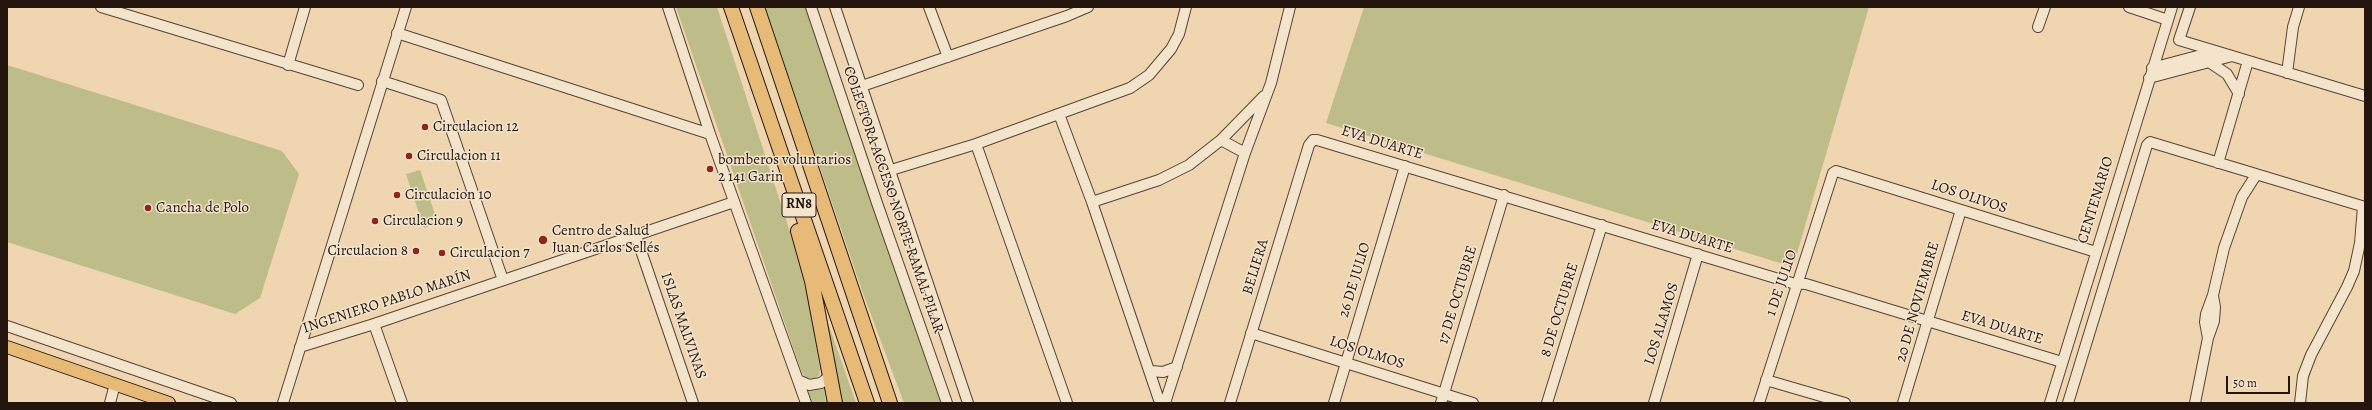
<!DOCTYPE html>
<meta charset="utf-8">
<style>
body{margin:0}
#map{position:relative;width:2372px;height:410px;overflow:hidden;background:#f0d5b1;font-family:Alegreya,serif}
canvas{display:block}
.frame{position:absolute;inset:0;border:8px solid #23140e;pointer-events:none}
.scale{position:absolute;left:2226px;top:376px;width:64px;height:18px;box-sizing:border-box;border:2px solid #23140e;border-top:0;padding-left:5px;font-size:12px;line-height:14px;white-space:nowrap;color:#23140e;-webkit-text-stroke:3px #f5e4cc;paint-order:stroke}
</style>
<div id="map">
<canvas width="2372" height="410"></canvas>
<div class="frame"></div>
<div class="scale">50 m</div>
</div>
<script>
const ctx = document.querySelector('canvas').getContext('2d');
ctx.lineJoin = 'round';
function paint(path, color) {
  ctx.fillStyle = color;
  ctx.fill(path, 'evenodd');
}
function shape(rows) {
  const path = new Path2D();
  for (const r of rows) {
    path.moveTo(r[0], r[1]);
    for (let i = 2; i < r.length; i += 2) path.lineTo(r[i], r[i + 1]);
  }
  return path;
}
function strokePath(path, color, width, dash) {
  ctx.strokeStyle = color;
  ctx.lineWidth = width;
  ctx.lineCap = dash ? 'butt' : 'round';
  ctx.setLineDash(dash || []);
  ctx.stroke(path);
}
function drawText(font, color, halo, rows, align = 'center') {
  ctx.font = font + ' Alegreya,serif';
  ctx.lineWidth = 3;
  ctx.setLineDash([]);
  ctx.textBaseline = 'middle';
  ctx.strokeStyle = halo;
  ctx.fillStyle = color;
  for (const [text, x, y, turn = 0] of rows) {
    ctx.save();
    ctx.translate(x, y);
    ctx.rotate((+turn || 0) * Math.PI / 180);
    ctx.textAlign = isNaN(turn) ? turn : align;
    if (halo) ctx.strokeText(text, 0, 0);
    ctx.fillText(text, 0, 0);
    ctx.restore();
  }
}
paint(shape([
 [676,7,717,7,790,232,806,290,820,370,819,376,813,379,807,378,802,373],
 [765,7,807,7,944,403,904,403,864,296],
 [1364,7,1869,7,1793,267,1326,123],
 [7,65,282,151,299,174,260,298,235,314,7,242],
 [420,170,438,223,424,228,406,174],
 [825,319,828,323,856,403,838,403],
 [824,389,826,403,812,403,808,391]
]), '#bebc88');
const minor = shape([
 [101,7,358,85],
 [668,7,710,134,806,403],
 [811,7,877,203,947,403],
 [835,7,968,403],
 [929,7,948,57],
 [2129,7,2168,20],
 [2190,7,2179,40,2365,96],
 [2038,27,2045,7],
 [397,33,710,134],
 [2209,62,2227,74,2239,94],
 [288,65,305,7],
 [2152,68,2216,51],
 [2287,73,2293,27,2299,7],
 [2149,78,2232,56],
 [382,81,441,100,503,280],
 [862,86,1067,16,1088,7],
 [1059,114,1092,202,1160,403],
 [1221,140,1245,153],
 [976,144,1067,403],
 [2218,163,2248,61],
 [888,171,976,144,1130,88,1149,75,1171,49,1179,34,1186,7],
 [1092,202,1159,180,1189,165,1221,140,1264,96],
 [636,236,693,403],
 [374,324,402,403],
 [7,326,231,403],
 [1251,333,1473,403],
 [2208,338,2205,322,2206,314,2213,295,2224,248,2242,197,2256,175],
 [300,347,374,324,734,202],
 [1151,371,1163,372,1177,367],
 [798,380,809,385,821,383,830,376],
 [1766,380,1845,403],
 [110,403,115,384],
 [283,403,406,7],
 [1165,403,1245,153,1271,83,1290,7],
 [1230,403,1309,145,1313,140,1317,140,1792,283,1806,284,2062,362],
 [1334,403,1405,166],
 [1441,403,1504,195],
 [1547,403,1602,225],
 [1654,403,1698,254],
 [1759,403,1833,173,1836,171,2096,252],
 [1903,403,1961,210],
 [2050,403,2172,7],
 [2068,403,2147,145,2150,142,2365,207],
 [2195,403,2208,338,2214,321,2215,307,2213,296],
 [2300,403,2303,376,2311,355,2347,287,2354,271,2360,243,2363,207]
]);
const major = shape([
 [7,347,169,403]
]);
const highway = shape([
 [731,7,867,403],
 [757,7,890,403],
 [798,231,812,281,835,403]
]);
strokePath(minor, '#564437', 12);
strokePath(major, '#23140e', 14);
strokePath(highway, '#23140e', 16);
strokePath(minor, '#f5e4cc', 10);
strokePath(major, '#e8ba78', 12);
strokePath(highway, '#e8ba78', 14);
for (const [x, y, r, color] of [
 [425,127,4,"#8f2418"],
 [409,156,4,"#8f2418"],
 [710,169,4,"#8f2418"],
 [397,195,4,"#8f2418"],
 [148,208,4,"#8f2418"],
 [375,221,4,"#8f2418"],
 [543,240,5,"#8f2418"],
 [416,251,4,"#8f2418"],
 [442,253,4,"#8f2418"]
]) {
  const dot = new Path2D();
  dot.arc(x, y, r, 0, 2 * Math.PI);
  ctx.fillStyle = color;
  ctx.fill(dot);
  strokePath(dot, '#f5e4cc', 1.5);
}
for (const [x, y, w] of [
 [799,205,34]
]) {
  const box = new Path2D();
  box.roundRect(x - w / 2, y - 12, w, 24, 3);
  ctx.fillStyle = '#f5e4cc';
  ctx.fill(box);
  strokePath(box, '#23140e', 1);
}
drawText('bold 14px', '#23140e', null, [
 ["RN8",799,205]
]);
drawText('15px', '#23140e', '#f5e4cc', [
 ["Circulacion 12",433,127],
 ["Circulacion 11",417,156],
 ["bomberos voluntarios",718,160],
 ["2 141 Garin",718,177],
 ["Circulacion 10",405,195],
 ["Cancha de Polo",156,208],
 ["Circulacion 9",383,221],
 ["Centro de Salud",552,231],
 ["Juan Carlos Sellés",552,248],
 ["Circulacion 8",408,251,"right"],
 ["Circulacion 7",450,253]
], 'left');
drawText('15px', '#23140e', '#f5e4cc', [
 ["EVA DUARTE",1382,143,17],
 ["LOS OLIVOS",1969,197,18],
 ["COLECTORA ACCESO NORTE RAMAL PILAR",893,200,71],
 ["CENTENARIO",2096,200,-73],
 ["EVA DUARTE",1692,237,17],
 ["BELIERA",1256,267,-73],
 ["26 DE JULIO",1355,280,-73],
 ["1 DE JULIO",1782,283,-71],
 ["17 DE OCTUBRE",1458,295,-73],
 ["INGENIERO PABLO MARÍN",387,302,-18],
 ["20 DE NOVIEMBRE",1918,302,-74],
 ["8 DE OCTUBRE",1560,310,-73],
 ["LOS ALAMOS",1662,324,-73],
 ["ISLAS MALVINAS",683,326,71],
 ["EVA DUARTE",2002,328,17],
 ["LOS OLMOS",1367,353,18]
]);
</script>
